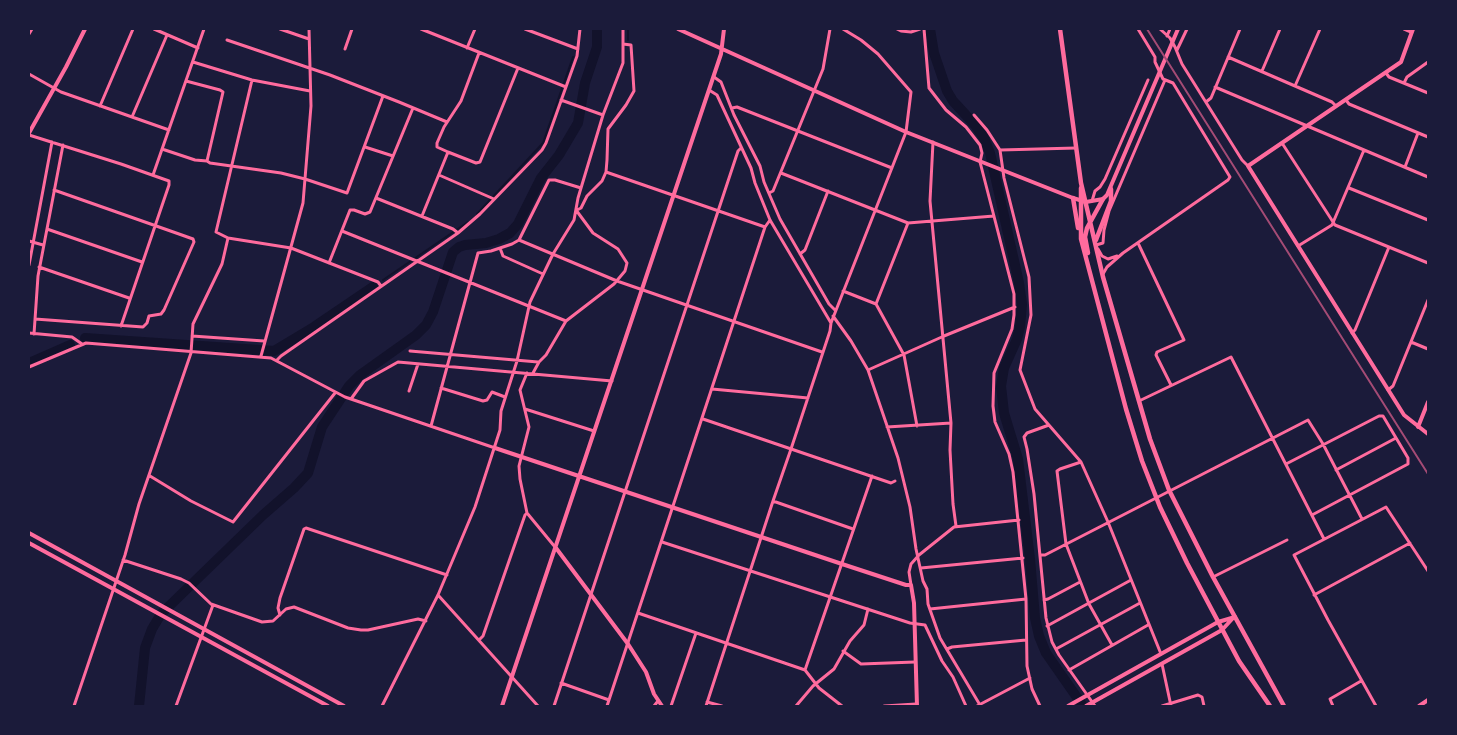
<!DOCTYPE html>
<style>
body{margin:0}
#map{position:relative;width:1457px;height:735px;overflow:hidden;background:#1b1b3a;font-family:Arial,sans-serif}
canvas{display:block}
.frame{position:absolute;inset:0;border:30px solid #1b1b3a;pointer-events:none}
</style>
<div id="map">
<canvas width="1457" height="735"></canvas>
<div class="frame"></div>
</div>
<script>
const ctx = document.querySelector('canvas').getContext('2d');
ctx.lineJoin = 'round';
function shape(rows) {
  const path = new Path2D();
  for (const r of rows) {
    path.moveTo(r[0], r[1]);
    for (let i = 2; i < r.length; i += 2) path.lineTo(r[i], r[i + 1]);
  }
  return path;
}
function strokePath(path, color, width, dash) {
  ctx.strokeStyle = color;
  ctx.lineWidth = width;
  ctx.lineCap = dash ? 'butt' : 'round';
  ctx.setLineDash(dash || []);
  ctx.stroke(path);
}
strokePath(shape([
 [628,29,628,40],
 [477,214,543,143,573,57],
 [383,280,468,222]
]), '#12122b', 2);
strokePath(shape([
 [930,29,934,53,947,91,953,101,975,125,984,138,990,153,1019,283,1022,304,1020,327,1017,339,1004,368,1001,386,1004,413,1018,459,1030,559,1035,618,1039,636,1046,653,1083,706],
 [85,338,274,351,314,327,373,287],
 [29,363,70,345],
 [139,706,145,648,152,629,161,614,263,515,294,488,308,473,322,427,349,386,360,375,416,335,426,325,433,312,453,252,459,247,465,245,486,243,499,239,510,233,518,224,541,178,559,155,578,123,585,83,597,47,597,29]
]), '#12122b', 10);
strokePath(shape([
 [154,29,198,48],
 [280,29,309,39],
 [421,29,566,87],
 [525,29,578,49],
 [897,29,901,31,911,32,920,29],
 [924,29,929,88,946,110,966,127,980,145,982,153,980,162,1014,294,1014,315,1012,329,994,373,993,406,995,422,1009,454,1013,472,1026,599,1027,666,1032,689,1040,706],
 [1160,29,1170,38,1175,47,1182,64,1242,160,1248,166],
 [1404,29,1411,32],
 [29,34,32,29],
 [1167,36,1170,29],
 [227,40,330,75,399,102,447,122],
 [467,48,475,29],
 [345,49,352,29],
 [1177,50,1187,29],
 [479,53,461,101,444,127,437,143,437,147,448,152,476,163,480,162,518,68],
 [1228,57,1332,102,1336,106],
 [193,62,252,80,310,91],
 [1262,71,1280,29],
 [1386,73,1389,77,1428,93],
 [29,74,61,92,169,130],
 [714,77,721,82,734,115,760,166,764,182,780,219,829,304,835,310],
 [252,80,216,232,228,238,291,248,378,282,381,286],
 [186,81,220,90,223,92,207,161],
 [1404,83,1407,77,1428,62],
 [1295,86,1320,29],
 [1215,87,1428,177],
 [709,90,717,95,751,168,755,183,770,220,831,323],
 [561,100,603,115],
 [1346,100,1349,104,1428,137],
 [1206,102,1211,98,1240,29],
 [100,106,133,29],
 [732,108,737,107,892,168],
 [974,115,987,130,1000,150,1004,178,1029,277,1031,315,1020,370,1035,409,1081,462,1108,522,1161,654],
 [132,117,167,35],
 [29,135,121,164,169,181,169,185,121,326],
 [933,142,930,201,951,423,950,450,953,504,956,526],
 [1282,143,1335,225,1428,263],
 [365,147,393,156],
 [162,149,195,160,207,161,210,163,281,173,305,179,347,193,383,96],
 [1000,150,1076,148],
 [1405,167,1418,133],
 [606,172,765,227],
 [781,173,908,223,994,216],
 [153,175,204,29],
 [439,175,494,199],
 [1349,188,1428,220],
 [769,193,773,191,823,69,830,29],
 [376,198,453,229,458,233],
 [1092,201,1095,191,1100,187,1105,179,1148,80],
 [577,210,581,208,587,196,602,181,606,172,607,160,608,129,626,105,634,91,631,45,623,44],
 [422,216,448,152],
 [47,229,142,262],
 [342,231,566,321],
 [519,240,617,281,822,352],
 [29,241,43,245],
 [1138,243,1184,340,1157,352,1156,355,1171,385],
 [1096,245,1103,243,1104,230,1109,211,1165,80],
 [1298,246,1332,225,1364,150],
 [500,248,503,256,543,274],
 [1098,249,1102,256,1108,259,1117,256],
 [800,254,805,250,828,191],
 [329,263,350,210,354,210,365,214,370,212,413,108],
 [29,265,52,142],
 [39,267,129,298],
 [1103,274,1107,267,1123,253,1228,180,1230,177,1173,83,1163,79,1155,62,1155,57,1138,29],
 [843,291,876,304,904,355,917,426],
 [876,304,908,223],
 [833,316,851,341,868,370,898,458,910,507,916,549,923,581,927,589,928,604,940,638,980,705],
 [35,319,143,327,147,323,149,316,161,314,164,310,194,242,193,239,179,234,54,190],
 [29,333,72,337,82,344],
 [1352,333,1355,330,1389,247],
 [34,334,38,276,63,145],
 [192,336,264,341],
 [1411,342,1428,349],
 [410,351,538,362],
 [261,356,303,203,311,106,309,29],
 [277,360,281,356,458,233,480,214,542,150,546,143,577,56,580,29],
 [29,367,86,343,271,358,345,397,495,448],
 [868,370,944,336,1015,307],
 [527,373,520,390,529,427,519,466,520,479,527,513,555,547],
 [533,373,539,362,546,355,566,321,614,284,625,271,627,263,618,249,593,233,576,210],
 [441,388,483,401,487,400,492,392,505,397],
 [712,389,808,398],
 [1388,390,1393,386,1428,300],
 [409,391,418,364],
 [351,399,364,381,398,362,612,381],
 [1139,401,1231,357,1324,539],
 [525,409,594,431],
 [703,419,891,483,895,481],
 [1049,425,1027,433,1024,437,1027,449,1034,494,1046,618,1052,642,1059,655,1095,706],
 [431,426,478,253,491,251,512,244,519,240,549,180,555,180,581,188],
 [887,427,951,423],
 [1081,462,1060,469,1057,471,1066,544,1089,604,1112,645],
 [1286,464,1379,416,1383,416,1408,458,1408,464,1312,515],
 [1336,470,1396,438],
 [150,476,191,501,233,522,335,393],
 [773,501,853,529],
 [662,542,910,623,925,625,942,661,953,677,966,706],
 [1040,555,1045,555,1308,420,1323,444,1362,519],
 [123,560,181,579,189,583,211,604,262,622,273,621,286,609,294,607,348,628,361,630,368,630,418,619,426,621],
 [921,568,1023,558],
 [1213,577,1287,540],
 [911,585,909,572,911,564,919,555,954,527,1019,520],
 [438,595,538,706],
 [1314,595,1410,543],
 [1044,600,1048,599,1080,582],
 [930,609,1026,599],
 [638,613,805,670],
 [280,615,278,608,280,598,304,529,306,528,447,575],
 [1047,626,1131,580],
 [479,640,483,636,525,515,527,513],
 [947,649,952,647,1026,640],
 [1056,649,1140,603],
 [843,651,861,664,915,662],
 [1162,664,1171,706],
 [1069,670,1148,625],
 [561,683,609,700],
 [707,702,722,706],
 [74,706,125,555,139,504,191,353,193,324,222,264,228,238],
 [176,706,213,605],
 [382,706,438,595,475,507,500,430,501,411,517,361,530,302,553,254,574,220,578,198,603,115,623,63,623,29],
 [554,706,738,151,741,148],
 [607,706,765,227,770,220],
 [654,706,658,701],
 [671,706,696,633],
 [706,706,773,501,791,449,830,331,831,323,906,132,911,92,878,54,861,40,843,29],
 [796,706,813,686,834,669,850,641,864,625,868,609],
 [842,706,819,688,805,670,872,476],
 [884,706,916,704],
 [977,706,1030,678],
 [1162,706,1198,695,1202,697,1204,706],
 [1333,706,1330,699,1361,681],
 [1376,706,1328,620,1294,555,1386,507,1428,571]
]), '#ff6b9d', 3);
strokePath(shape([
 [678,29,906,132,1073,198,1086,202,1103,199,1107,195,1178,29],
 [1413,29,1401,62,1248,166,1404,415,1428,434],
 [29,133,66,67,85,29],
 [1418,427,1428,402],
 [495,448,842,564,906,585,911,585,914,603,917,706],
 [29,533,344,706],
 [29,543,328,706],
 [556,548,628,644,646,672,654,694,662,706],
 [502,706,721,54,724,29],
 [1068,706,1218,622,1235,617],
 [1086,706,1222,630,1233,618],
 [1419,706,1428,700]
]), '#ff6b9d', 4);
strokePath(shape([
 [1060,29,1081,183,1103,277,1150,439,1169,490,1213,577,1284,706],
 [1081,188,1081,239,1126,409,1142,461,1160,507,1187,563,1239,661,1270,706],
 [1073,198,1078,228],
 [1096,240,1111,201,1111,189],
 [1088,253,1085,237,1087,228,1103,199]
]), '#ff6b9d', 4.5);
strokePath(shape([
 [1147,29,1428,474]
]), '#a44b75', 2);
</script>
